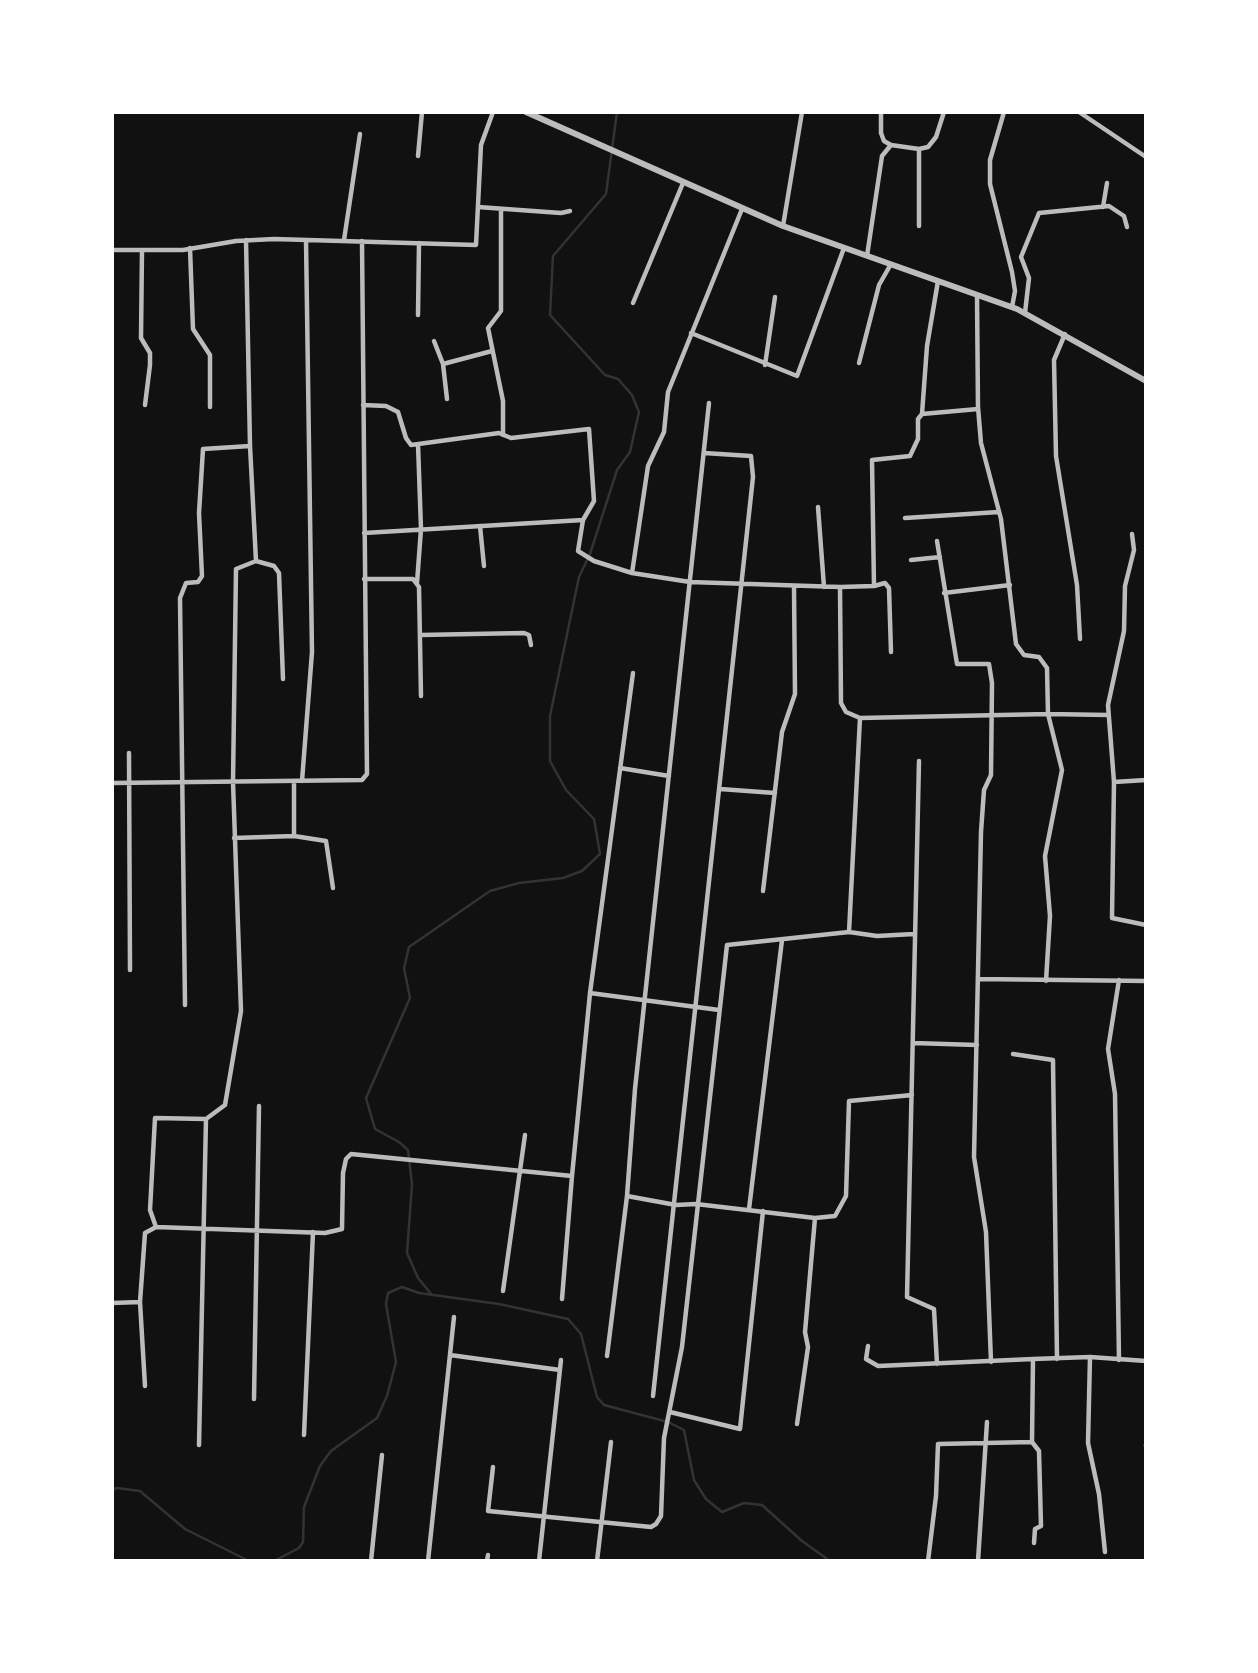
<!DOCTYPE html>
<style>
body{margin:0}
#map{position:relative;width:1258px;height:1673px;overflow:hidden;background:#111;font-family:"Noto Sans",sans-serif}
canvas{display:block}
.frame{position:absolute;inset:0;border:114px solid #fff;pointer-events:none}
</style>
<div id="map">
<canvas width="1258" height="1673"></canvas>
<div class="frame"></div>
</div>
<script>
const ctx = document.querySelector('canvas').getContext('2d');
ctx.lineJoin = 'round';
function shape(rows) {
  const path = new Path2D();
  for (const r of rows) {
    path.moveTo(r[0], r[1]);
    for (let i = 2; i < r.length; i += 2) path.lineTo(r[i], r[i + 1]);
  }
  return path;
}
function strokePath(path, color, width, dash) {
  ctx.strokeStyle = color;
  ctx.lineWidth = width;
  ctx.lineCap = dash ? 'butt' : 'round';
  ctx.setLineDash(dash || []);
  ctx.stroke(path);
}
strokePath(shape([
 [432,1295,418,1278,407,1253,412,1184,408,1150,399,1142,375,1129,366,1098,410,998,404,968,409,947,490,891,519,883,563,878,582,871,600,854,594,819,566,790,550,761,550,716,579,577,590,554,617,470,630,452,639,412,632,395,618,379,605,375,550,315,553,256,606,194,617,112],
 [112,1490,117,1488,140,1491,185,1529,249,1561],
 [274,1561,299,1548,303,1542,304,1507,320,1466,331,1451,377,1418,387,1396,396,1362,386,1304,388,1293,402,1287,419,1293,499,1304,568,1319,581,1334,597,1397,604,1405,668,1422,684,1430,694,1480,706,1499,722,1512,744,1503,762,1505,802,1541,830,1561]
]), '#333', 2.5);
strokePath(shape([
 [881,112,881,133,884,141,891,145],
 [1004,112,990,160,990,184,1012,272,1015,291,1012,307],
 [1079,112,1146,157],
 [919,149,919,226],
 [418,156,422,112],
 [478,207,561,213,570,211],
 [1103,207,1107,183],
 [501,209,501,311,488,328,503,401,503,435],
 [783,226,802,112],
 [246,240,250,446,256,561],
 [344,240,360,134],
 [190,248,193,329,210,355,210,407],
 [112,250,183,250,236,241,274,239,476,245,481,145,493,112],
 [142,250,141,338,150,353,150,365,145,405],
 [867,256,882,156,891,145,919,149,928,147,936,137,944,112],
 [633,303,683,183],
 [1025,313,1029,278,1021,257,1039,213,1109,206,1124,216,1127,227],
 [418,315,419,243],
 [691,333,797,376,844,248],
 [1065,334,1054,360,1056,456,1077,585,1080,639],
 [434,341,443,364,447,399],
 [859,363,879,285,891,264],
 [443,364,492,351],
 [765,365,775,297],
 [709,403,635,1089,627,1196,676,1205,696,1204,815,1218,835,1216,846,1196,849,1101,912,1095],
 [363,405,386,406,398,412,406,438,411,445,499,433,511,438,589,429,594,501,583,520,578,551,594,561,632,573,690,582,840,587],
 [922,414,927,346,938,281],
 [818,507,824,587],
 [905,518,999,512],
 [480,526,484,566],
 [364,533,583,520],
 [1132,534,1134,550,1125,586,1124,631,1108,705,1114,782,1112,918,1146,925],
 [937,541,957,664,989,664,992,683,991,775,984,790,981,832,974,1157,986,1232,991,1362],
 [911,560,940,557],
 [632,573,648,466,664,432,668,392,742,209],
 [364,579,413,579,419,587,421,696],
 [417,583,421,529,418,444],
 [874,586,885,583,889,588,891,652],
 [944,593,1010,585],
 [420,635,524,633,529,635,531,645],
 [860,718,846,712,841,703,840,587,874,586,872,460,910,456,918,439,918,419,922,414,978,409,977,295],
 [129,753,130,970],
 [919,761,907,1297,934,1309,937,1364],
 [620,768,669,776],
 [302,781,312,652,306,240],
 [1114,782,1146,780],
 [112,783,362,780,367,774,362,241],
 [720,789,775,793],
 [294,836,294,781],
 [234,838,294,836,326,841,333,888],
 [763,891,782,732,795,694,794,587],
 [849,932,860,718,1048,714,1047,668,1039,657,1024,655,1016,644,1001,519,981,443,978,407],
 [978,979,1146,981],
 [1119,980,1108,1049,1115,1094,1119,1360],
 [1046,981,1050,916,1045,856,1062,770,1048,714,1108,715],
 [590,993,633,673],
 [185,1005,180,598,186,583,198,582,202,576,199,513,203,449,250,446],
 [913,1043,977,1045],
 [1013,1054,1053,1060,1057,1359],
 [749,1209,782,940],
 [156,1227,150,1210,155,1118,206,1119,225,1105,241,1011,233,782,236,569,256,561,274,566,279,573,283,679],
 [503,1291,525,1135],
 [562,1299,572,1176],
 [140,1302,145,1386],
 [112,1303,140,1302,145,1233,156,1227,325,1233,342,1229,343,1173,346,1159,351,1154,572,1176,590,993,719,1010],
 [868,1346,866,1359,878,1366,1033,1359],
 [450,1355,560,1370],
 [607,1356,627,1196],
 [1090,1357,1088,1443,1099,1494,1105,1552],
 [653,1396,753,477,751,456,704,453],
 [254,1399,259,1106],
 [670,1412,740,1429,763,1211],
 [797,1424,808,1347,805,1332,815,1218],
 [304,1435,313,1232],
 [1032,1442,1039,1451,1041,1526,1035,1529,1034,1543],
 [199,1445,206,1119],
 [1146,1446,1146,1445],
 [493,1467,488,1511,651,1527,656,1524,661,1516,664,1438,682,1347,727,945,849,932,877,936,914,934],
 [371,1561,382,1455],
 [428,1561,454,1317],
 [487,1561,488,1555],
 [539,1561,561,1360],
 [597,1561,611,1442],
 [928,1561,936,1496,938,1444,1032,1442,1033,1359,1090,1357,1146,1361],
 [978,1561,987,1422]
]), '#bcbcbc', 4.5);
strokePath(shape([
 [526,112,783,226,1017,309,1146,381]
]), '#bcbcbc', 6);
</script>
